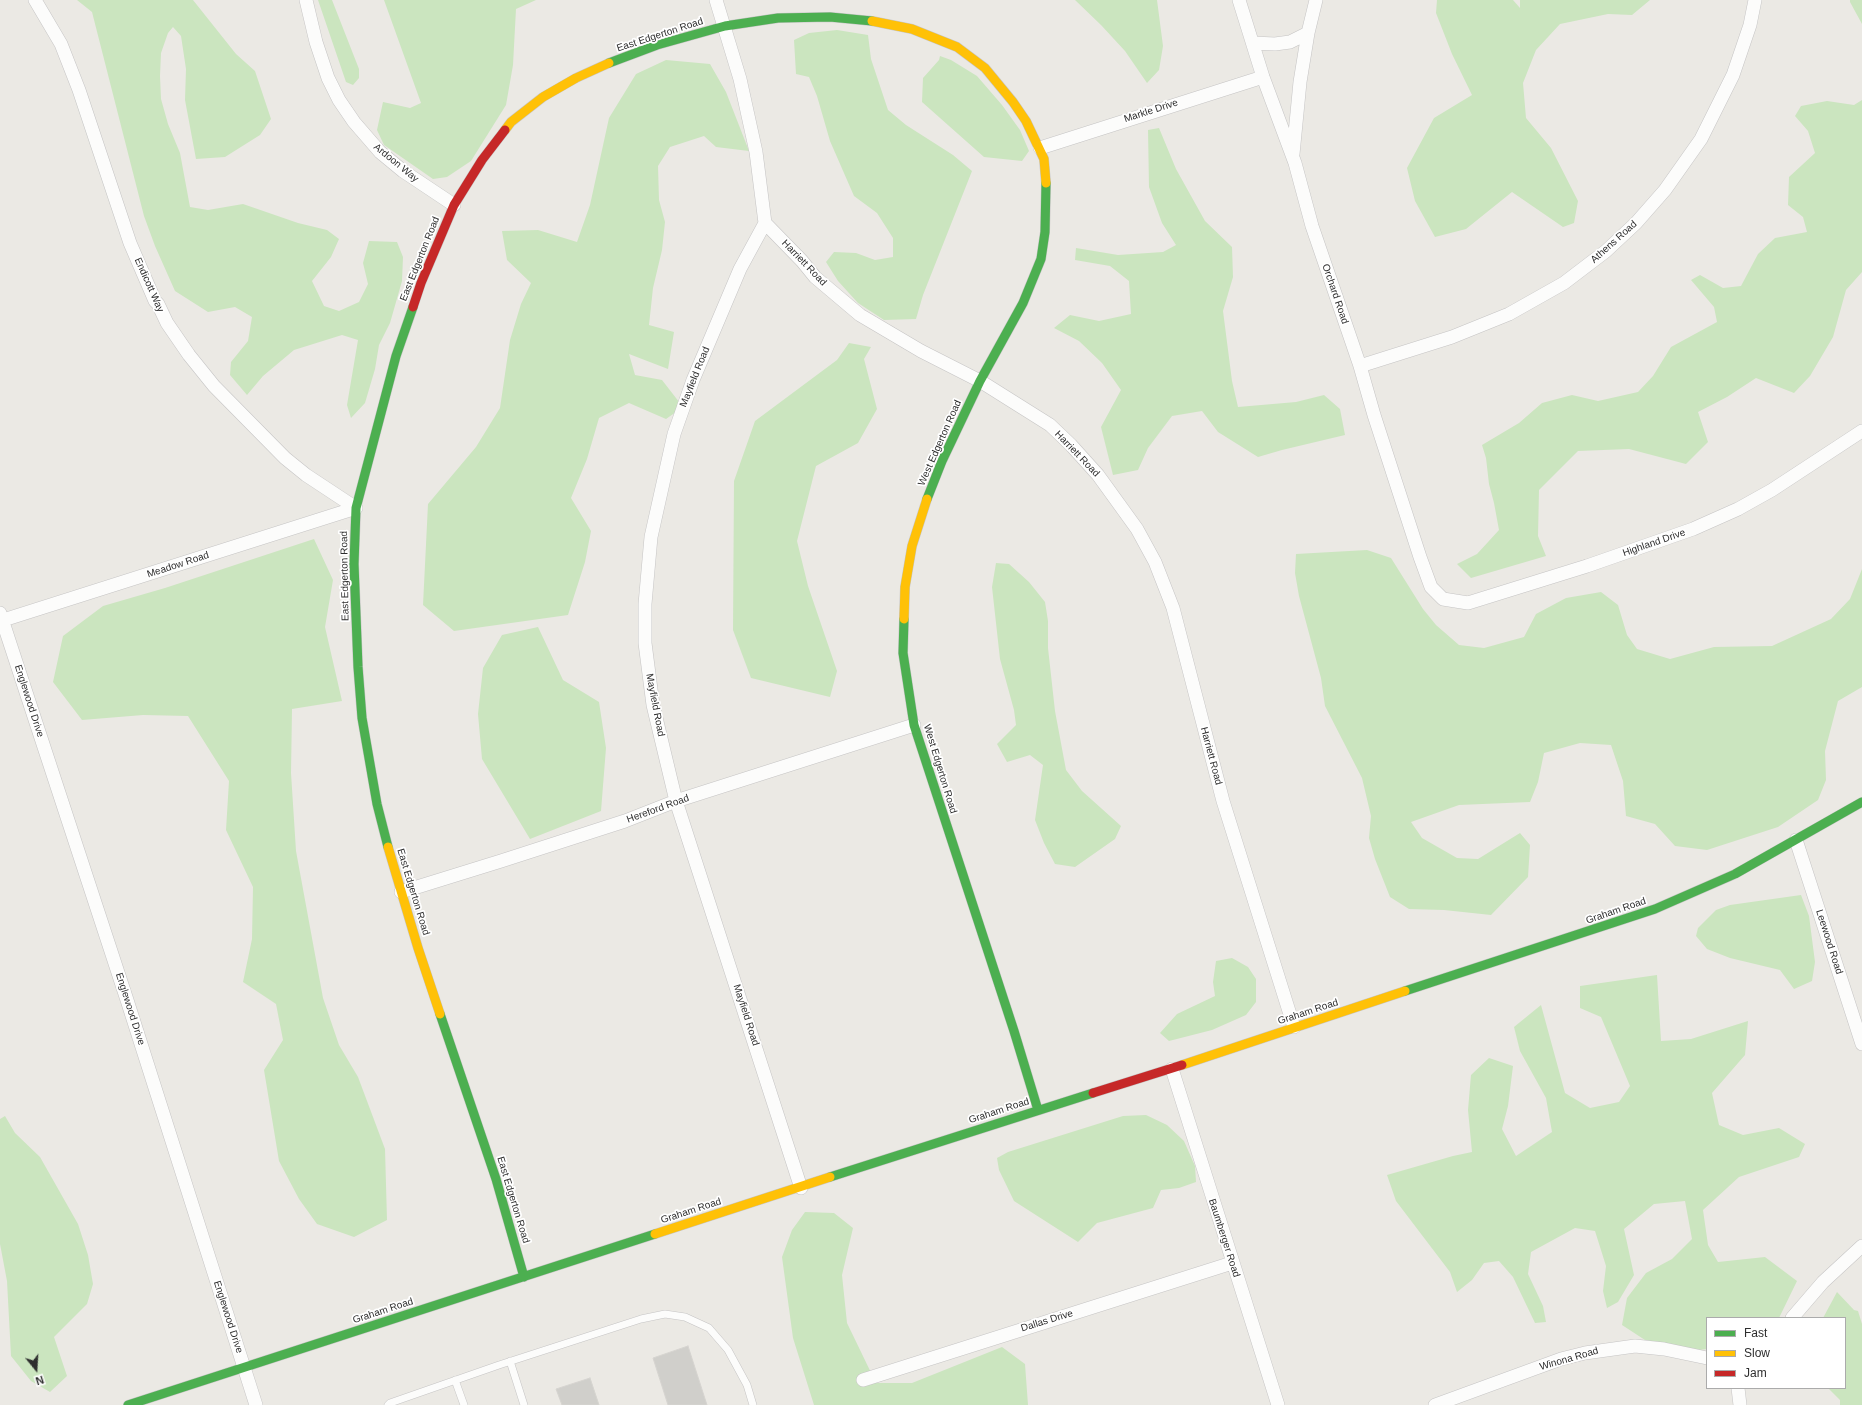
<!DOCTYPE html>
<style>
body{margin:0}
#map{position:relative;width:1862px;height:1405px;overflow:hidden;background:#ebe9e4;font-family:Helvetica,sans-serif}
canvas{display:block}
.legend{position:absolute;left:1706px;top:1317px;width:140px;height:72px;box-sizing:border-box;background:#fff;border:1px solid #ababab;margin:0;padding:5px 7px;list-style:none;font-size:12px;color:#2e2e2e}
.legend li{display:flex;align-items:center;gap:8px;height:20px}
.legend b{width:20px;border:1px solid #ababab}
.north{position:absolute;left:16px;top:1349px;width:40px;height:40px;-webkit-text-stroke:3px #fff;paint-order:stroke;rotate:162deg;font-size:11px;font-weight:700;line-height:16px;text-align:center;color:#2e2e2e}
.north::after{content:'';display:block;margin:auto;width:14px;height:18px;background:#2e2e2e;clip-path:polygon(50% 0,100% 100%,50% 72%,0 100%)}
</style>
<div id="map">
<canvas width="1862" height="1405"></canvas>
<ul class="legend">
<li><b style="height:5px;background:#4caf50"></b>Fast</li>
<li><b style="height:5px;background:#ffc107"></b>Slow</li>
<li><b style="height:5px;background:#c62828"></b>Jam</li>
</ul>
<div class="north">N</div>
</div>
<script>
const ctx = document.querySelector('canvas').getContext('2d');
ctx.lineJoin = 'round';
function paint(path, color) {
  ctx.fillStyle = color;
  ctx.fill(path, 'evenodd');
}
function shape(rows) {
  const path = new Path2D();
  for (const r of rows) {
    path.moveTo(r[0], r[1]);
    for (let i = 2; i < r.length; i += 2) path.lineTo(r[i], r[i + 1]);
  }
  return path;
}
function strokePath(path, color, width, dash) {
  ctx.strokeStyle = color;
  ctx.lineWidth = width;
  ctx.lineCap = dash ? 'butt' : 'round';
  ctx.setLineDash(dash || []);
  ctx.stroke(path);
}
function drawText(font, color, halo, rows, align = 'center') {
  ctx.font = font + ' Helvetica,sans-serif';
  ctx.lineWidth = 3.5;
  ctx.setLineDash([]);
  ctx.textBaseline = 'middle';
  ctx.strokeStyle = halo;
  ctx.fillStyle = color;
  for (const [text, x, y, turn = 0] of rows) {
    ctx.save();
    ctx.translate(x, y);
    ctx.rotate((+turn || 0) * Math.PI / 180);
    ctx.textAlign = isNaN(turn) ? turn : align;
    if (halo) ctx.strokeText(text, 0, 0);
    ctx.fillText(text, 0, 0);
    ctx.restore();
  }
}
paint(shape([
 [77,0,193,0,236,54,255,71,271,119,260,135,225,157,196,159,185,100,186,69,181,36,173,27,168,33,161,53,160,76,161,99,168,124,180,153,190,207,208,210,243,204,298,223,327,230,339,239,331,257,312,281,324,306,339,311,359,302,368,284,363,263,369,241,397,242,403,257,402,281,390,323,379,345,375,369,365,403,351,418,347,405,358,340,342,335,294,350,263,376,247,395,230,375,231,362,248,341,252,317,235,307,208,312,175,291,155,246,144,216,92,12],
 [318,0,332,0,359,69,359,78,353,85,346,82],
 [384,0,536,0,516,9,513,65,506,105,471,161,447,177,433,179,384,145,377,130,383,102,410,108,421,103],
 [1075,0,1157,0,1163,46,1159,70,1147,83,1125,51,1101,25],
 [1437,0,1513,0,1520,8,1520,0,1650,0,1632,15,1608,14,1560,24,1536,50,1523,83,1526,118,1551,148,1578,201,1574,223,1563,227,1512,192,1466,229,1435,237,1415,201,1407,168,1434,118,1472,95,1452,54,1436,13],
 [1850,0,1862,0,1862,24,1850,2],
 [837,30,868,35,871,59,888,110,906,125,953,155,972,171,923,295,916,319,884,320,858,303,838,281,826,262,834,252,856,253,875,260,893,257,893,238,877,213,854,196,830,141,817,96,809,77,796,74,794,40,809,33],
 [940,56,951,60,977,76,1002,105,1020,130,1029,151,1022,161,984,157,922,102,923,78,939,60],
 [666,60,710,64,726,92,749,151,716,147,704,136,670,147,658,166,659,200,665,222,662,250,653,288,649,325,674,332,668,369,629,354,635,375,662,380,683,407,666,419,629,403,599,418,587,459,571,498,591,531,585,562,568,615,454,631,423,605,428,504,476,447,500,408,510,340,521,304,531,283,507,260,502,231,538,230,577,242,590,205,609,118,636,74],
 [1862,100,1862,272,1846,290,1833,337,1810,376,1794,393,1756,378,1727,397,1698,412,1708,442,1686,464,1629,449,1578,451,1539,490,1538,536,1546,556,1471,578,1457,564,1477,554,1499,530,1494,503,1489,484,1486,458,1482,445,1519,423,1542,403,1572,395,1598,401,1638,392,1653,376,1671,347,1717,322,1714,307,1691,280,1700,275,1723,288,1741,286,1758,254,1775,238,1807,232,1803,217,1788,205,1789,177,1815,153,1808,131,1795,116,1801,106,1827,101,1854,105],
 [1159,128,1176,169,1205,221,1232,247,1233,277,1223,311,1232,381,1238,407,1296,402,1324,395,1340,409,1345,435,1282,450,1258,457,1218,432,1202,411,1172,416,1148,448,1138,470,1113,475,1101,427,1121,390,1102,363,1079,341,1054,328,1070,315,1099,321,1131,314,1129,281,1110,266,1075,260,1076,248,1118,255,1163,252,1176,245,1162,223,1149,187,1148,130],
 [849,343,871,347,864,359,877,409,858,443,816,466,797,541,808,586,837,671,830,697,751,678,733,630,734,481,755,421,837,360],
 [314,539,333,580,325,627,342,701,292,709,291,773,296,851,323,998,339,1045,358,1077,385,1149,387,1220,354,1237,317,1224,299,1199,279,1161,264,1070,283,1040,276,1004,243,982,252,939,253,887,226,830,229,781,188,716,143,715,82,720,53,682,63,636,103,606,165,588],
 [1367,550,1391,558,1423,609,1436,625,1459,645,1484,648,1524,637,1536,614,1566,598,1601,592,1618,605,1627,635,1637,649,1670,659,1714,647,1772,646,1831,619,1850,599,1862,569,1862,687,1838,701,1825,751,1826,780,1818,800,1778,827,1707,850,1675,846,1655,824,1626,816,1623,781,1611,745,1580,743,1544,753,1538,782,1530,802,1459,805,1411,822,1422,838,1457,858,1478,859,1520,833,1530,845,1528,877,1491,915,1444,910,1409,909,1390,897,1375,859,1369,838,1371,816,1362,778,1325,706,1321,678,1299,596,1295,573,1296,554],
 [996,563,1009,564,1029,582,1045,602,1048,621,1048,648,1055,711,1066,770,1082,791,1121,826,1115,839,1075,867,1055,864,1044,843,1035,820,1043,765,1030,755,1007,762,997,744,1016,725,1014,710,1000,659,992,587],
 [538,627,563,680,599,702,606,748,601,811,530,839,482,759,478,714,483,668,502,635],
 [1801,895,1809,916,1815,962,1812,981,1794,989,1780,970,1730,958,1707,949,1696,936,1698,928,1716,910,1730,905],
 [1232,958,1248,967,1256,979,1256,1002,1246,1015,1212,1030,1169,1041,1160,1033,1177,1014,1215,996,1213,982,1216,961],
 [1657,975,1661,1041,1691,1039,1748,1021,1745,1055,1712,1093,1719,1125,1743,1135,1779,1128,1805,1144,1799,1157,1739,1177,1703,1210,1708,1245,1718,1262,1765,1257,1797,1281,1779,1318,1707,1318,1707,1349,1699,1350,1645,1340,1622,1325,1627,1298,1646,1273,1672,1259,1692,1239,1685,1201,1654,1204,1624,1229,1634,1275,1618,1302,1607,1308,1603,1291,1606,1266,1595,1231,1575,1228,1531,1252,1528,1274,1543,1306,1546,1322,1535,1323,1513,1277,1499,1261,1484,1263,1472,1280,1457,1292,1450,1272,1396,1201,1387,1175,1453,1156,1472,1152,1468,1110,1471,1075,1489,1058,1513,1066,1508,1106,1502,1129,1516,1156,1552,1132,1546,1098,1520,1051,1514,1027,1541,1005,1565,1093,1590,1108,1619,1102,1630,1086,1601,1017,1580,1008,1580,986],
 [1146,1115,1167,1125,1184,1141,1195,1166,1196,1182,1179,1188,1161,1190,1153,1208,1097,1223,1078,1242,1014,1201,999,1170,997,1158,1008,1152,1123,1116],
 [5,1116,15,1133,40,1157,78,1224,88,1255,93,1284,87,1304,54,1337,67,1376,50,1392,31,1381,11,1356,7,1281,0,1244,0,1119],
 [805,1212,834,1213,853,1228,842,1275,847,1323,876,1383,912,1383,1002,1347,1025,1364,1028,1405,814,1405,793,1338,782,1257,792,1230],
 [1837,1292,1854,1310,1858,1311,1862,1324,1862,1405,1840,1405,1840,1400,1828,1388,1845,1388,1845,1318,1823,1318]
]), '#cbe5bf');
const building = shape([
 [688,1346,707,1405,668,1405,653,1358,688,1346],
 [590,1378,599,1405,562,1405,556,1389,590,1378]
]);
paint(building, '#d0cfcb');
strokePath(building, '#d6d4d0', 1);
const lane = shape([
 [510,1361,524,1405],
 [455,1380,464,1405],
 [388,1405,390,1403,499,1365,641,1319,665,1314,685,1317,709,1328,728,1350,747,1385,753,1405]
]);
const street = shape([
 [35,0,61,44,79,90,130,243,155,301,158,304,167,323,189,355,214,386,285,458,306,475,356,508],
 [306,0,316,42,328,78,339,100,354,122,380,152,403,171,454,205],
 [716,0,740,79,756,152,765,223,802,261,815,277,860,315,921,351,980,381,1050,425,1071,445,1098,475,1137,529,1155,562,1173,608,1223,801,1294,1027],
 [1239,0,1263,77,1295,163,1312,226,1360,366,1374,415,1420,557,1431,587,1443,599,1468,603,1587,566,1693,529,1738,509,1772,490,1862,431],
 [1253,43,1275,44,1290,42,1308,33],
 [1040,148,1263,77],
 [1293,154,1300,82,1308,33,1316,0],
 [765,223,740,269,693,380,674,434,651,537,645,604,645,643,653,705,676,801,801,1188],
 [1360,366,1452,337,1509,314,1564,283,1606,251,1636,223,1665,190,1701,139,1733,75,1750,25,1755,0],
 [0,613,127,1000,256,1405],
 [0,621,356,508],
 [1796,840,1862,1044],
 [401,892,501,861,625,821,676,801,914,725],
 [1172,1069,1278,1405],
 [1792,1318,1823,1282,1862,1246],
 [863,1380,1232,1263],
 [1738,1388,1740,1405],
 [1435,1405,1561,1359,1585,1353,1635,1346,1664,1349,1707,1358]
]);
const fast = shape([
 [609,63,657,45,725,26,778,18,830,17,872,21],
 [927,499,942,461,980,381,1023,303,1041,259,1045,232,1046,183],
 [904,619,903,653,914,725,1014,1031,1038,1110],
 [388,847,377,804,362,718,358,667,354,564,356,508,396,356,413,307],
 [1405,991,1655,909,1735,874,1862,802],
 [440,1014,496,1179,524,1277],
 [830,1177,1093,1093],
 [128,1405,655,1234]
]);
const slow = shape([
 [872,21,912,29,957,47,985,68,1013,102,1026,121,1044,159,1046,183],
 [505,130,511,122,543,97,576,78,609,63],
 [904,619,905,587,912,546,927,499],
 [388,847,418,948,440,1014],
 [1182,1065,1405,991],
 [655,1234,830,1177]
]);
const jam = shape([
 [413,307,421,283,454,205,482,160,505,130],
 [1093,1093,1182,1065]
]);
strokePath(lane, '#c5c4c4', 8);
strokePath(street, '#c5c4c4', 14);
strokePath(fast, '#c5c4c4', 10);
strokePath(slow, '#c5c4c4', 10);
strokePath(jam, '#c5c4c4', 10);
strokePath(lane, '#fcfcfb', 7);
strokePath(street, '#fcfcfb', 13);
strokePath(fast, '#4caf50', 9);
strokePath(slow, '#ffc107', 9);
strokePath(jam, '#c62828', 9);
drawText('10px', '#2e2e2e', '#fff', [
 ["East Edgerton Road",660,35,-18],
 ["Markle Drive",1151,111,-18],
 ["Ardoon Way",396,163,39],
 ["Athens Road",1614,242,-42],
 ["East Edgerton Road",420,259,-68],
 ["Harriett Road",804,263,46],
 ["Endicott Way",149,285,66],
 ["Orchard Road",1335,294,71],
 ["Mayfield Road",695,377,-68],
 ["West Edgerton Road",940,443,-66],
 ["Harriett Road",1077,454,46],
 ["Highland Drive",1654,543,-19],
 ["Meadow Road",178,565,-18],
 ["East Edgerton Road",345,576,-91],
 ["Englewood Drive",29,701,72],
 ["Mayfield Road",655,705,79],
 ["Harriett Road",1211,756,75],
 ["West Edgerton Road",940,769,73],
 ["Hereford Road",658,809,-20],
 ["East Edgerton Road",413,892,73],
 ["Graham Road",1616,911,-19],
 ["Leewood Road",1829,942,72],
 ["Englewood Drive",130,1009,72],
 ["Graham Road",1308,1012,-18],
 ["Mayfield Road",746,1015,72],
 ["Graham Road",999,1111,-18],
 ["East Edgerton Road",513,1200,73],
 ["Graham Road",691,1211,-18],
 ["Baumberger Road",1224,1238,72],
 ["Graham Road",383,1311,-18],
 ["Englewood Drive",228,1317,72],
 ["Dallas Drive",1047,1321,-17],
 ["Winona Road",1569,1359,-16]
]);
</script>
